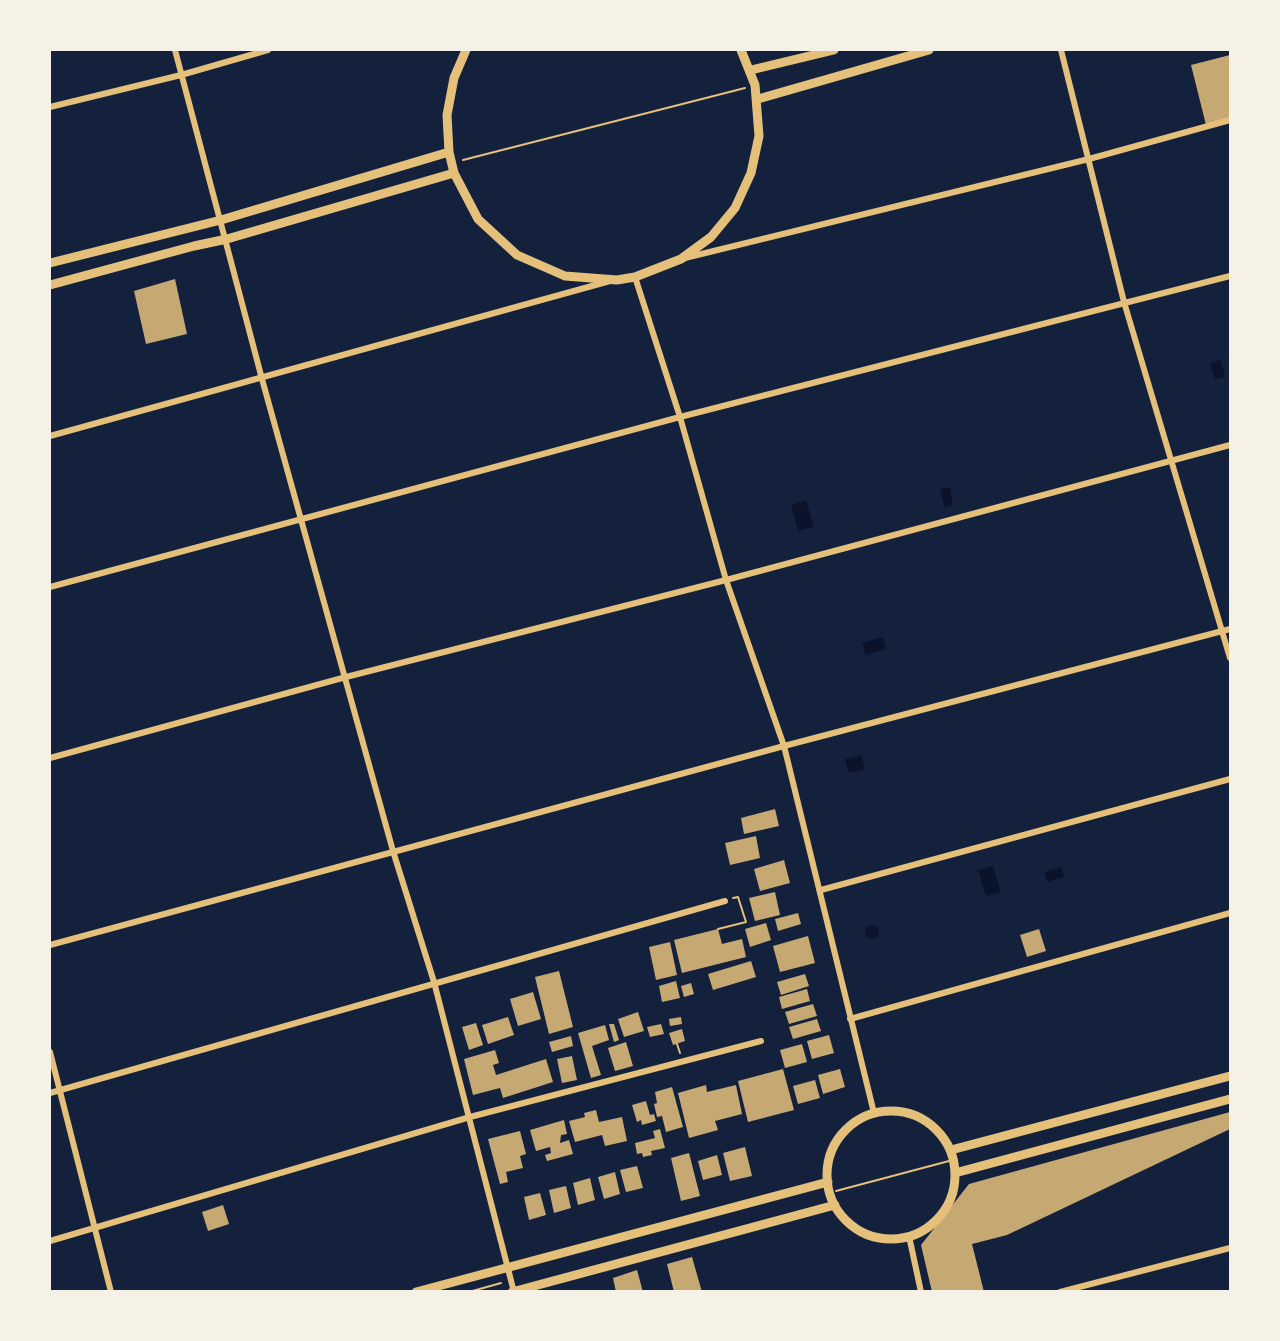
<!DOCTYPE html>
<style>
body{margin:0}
#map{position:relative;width:1280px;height:1341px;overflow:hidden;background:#14213d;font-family:"IBM Plex Sans",sans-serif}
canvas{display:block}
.frame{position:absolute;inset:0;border:51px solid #f6f1e7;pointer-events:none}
</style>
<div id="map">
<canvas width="1280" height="1341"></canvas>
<div class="frame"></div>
</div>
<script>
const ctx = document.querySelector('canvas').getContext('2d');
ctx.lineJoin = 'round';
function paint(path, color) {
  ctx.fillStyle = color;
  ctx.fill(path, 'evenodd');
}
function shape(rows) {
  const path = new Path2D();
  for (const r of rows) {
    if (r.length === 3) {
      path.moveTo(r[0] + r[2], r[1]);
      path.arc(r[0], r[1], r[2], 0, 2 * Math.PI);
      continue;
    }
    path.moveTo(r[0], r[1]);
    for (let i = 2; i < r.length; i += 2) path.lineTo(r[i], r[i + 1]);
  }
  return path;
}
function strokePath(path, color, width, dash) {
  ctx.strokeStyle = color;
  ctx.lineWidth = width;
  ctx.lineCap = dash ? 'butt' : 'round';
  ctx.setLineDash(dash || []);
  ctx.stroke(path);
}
paint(shape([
 [1221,360,1225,377,1215,379,1210,363],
 [950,487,953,505,945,508,940,489],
 [806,500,814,527,798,531,791,505],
 [883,637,886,649,866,655,862,643],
 [861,755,865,769,849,773,845,759],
 [993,866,1001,892,986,896,978,870],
 [1061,867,1064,877,1047,882,1044,872],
 [872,932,7]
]), '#0b132b');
paint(shape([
 [1230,55,1230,119,1206,125,1191,65],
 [175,279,187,334,146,344,134,291],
 [775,809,779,826,744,834,741,818],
 [756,836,760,858,730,865,725,843],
 [784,860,790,883,760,891,754,869],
 [775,892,780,915,755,921,749,898],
 [798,913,801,924,778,931,775,919],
 [766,923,771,940,750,947,745,929],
 [718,929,722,944,742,939,746,957,682,973,674,940],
 [1039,929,1046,951,1027,957,1020,935],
 [808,936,815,963,780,972,773,946],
 [670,942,677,975,656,980,649,947],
 [751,961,756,977,713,990,708,974],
 [559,971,573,1027,549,1034,535,977],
 [805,974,809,986,781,995,777,982],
 [676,981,680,998,662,1002,659,986],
 [691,983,694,994,684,997,681,986],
 [807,989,810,1001,782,1009,779,997],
 [533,992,541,1019,518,1026,510,999],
 [813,1004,817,1016,789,1024,785,1012],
 [638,1012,644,1031,624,1037,618,1019],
 [508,1017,514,1035,488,1044,482,1025],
 [681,1017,682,1024,670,1026,669,1019],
 [817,1019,821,1031,793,1039,789,1027],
 [476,1023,483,1045,469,1050,462,1027],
 [609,1024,614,1024,619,1040,614,1042],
 [661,1024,664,1034,650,1037,647,1027],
 [605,1025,609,1040,592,1046,601,1075,591,1078,578,1033],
 [682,1029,685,1041,673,1045,669,1033],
 [829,1035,834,1053,812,1059,807,1041],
 [571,1036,573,1046,552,1052,549,1042],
 [626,1042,633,1066,615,1071,608,1048],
 [802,1044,807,1062,785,1068,780,1050],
 [495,1050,499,1063,493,1065,496,1075,546,1059,553,1082,503,1098,500,1088,473,1095,464,1059],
 [572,1056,577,1080,562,1083,557,1059],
 [783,1069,794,1110,748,1122,738,1081],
 [840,1069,845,1087,823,1094,818,1075],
 [815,1080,820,1098,798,1104,793,1086],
 [706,1085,707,1092,736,1085,742,1114,715,1121,718,1130,689,1138,678,1093],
 [672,1087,683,1127,666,1132,662,1116,657,1117,654,1104,657,1103,655,1092],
 [646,1101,650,1115,654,1114,656,1121,642,1125,641,1120,637,1122,632,1105],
 [596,1110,599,1122,622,1117,627,1141,605,1146,602,1135,575,1142,569,1121,585,1117,584,1113],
 [1230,1112,1230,1129,1007,1235,972,1244,984,1292,932,1292,921,1245,969,1184],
 [564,1120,567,1134,561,1135,560,1143,569,1140,573,1154,547,1161,545,1155,551,1153,550,1147,536,1151,530,1130],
 [660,1129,665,1148,651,1151,652,1155,643,1157,642,1153,637,1154,635,1143,655,1138,653,1131],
 [520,1131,526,1154,520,1156,523,1168,506,1172,508,1182,500,1184,488,1139],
 [745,1147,752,1176,730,1181,723,1153],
 [689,1153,700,1196,681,1201,671,1158],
 [717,1155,722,1175,703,1180,698,1161],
 [637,1166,643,1188,626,1192,620,1170],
 [615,1172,620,1194,604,1199,598,1177],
 [590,1178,595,1200,578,1205,573,1183],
 [566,1186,571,1208,554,1213,549,1190],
 [540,1193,546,1215,529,1220,524,1197],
 [223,1205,229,1224,208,1231,202,1212],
 [692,1257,702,1292,674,1292,667,1264],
 [637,1270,643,1292,616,1292,613,1278]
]), '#c6a872');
strokePath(shape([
 [463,160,745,88],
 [718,929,746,922,738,897,733,898],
 [677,1044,680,1053],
 [836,1191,949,1161],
 [469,1292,501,1283]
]), '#e5c07b', 2);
strokePath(shape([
 [175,50,262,379,393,851,434,982,514,1292],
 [1061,50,1124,302,1230,658],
 [50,107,181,75,268,50],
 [685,258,1089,159,1230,120],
 [635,277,680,417,726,580,784,746,874,1113],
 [50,436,610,281],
 [50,587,680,417,1230,276],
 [50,758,346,677,726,580,1230,445],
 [821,890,1230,779],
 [50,945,784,746,1230,629],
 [850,1019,1230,913],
 [50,1052,111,1292],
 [50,1093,725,901],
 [909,1236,921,1292],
 [50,1241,470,1117,761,1041],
 [1060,1292,1230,1248]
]), '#e5c07b', 6);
strokePath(shape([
 [466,50,454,78,447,115,449,152,454,173,478,219,517,255,565,276,617,280,635,277,681,259,711,237,735,208,751,173,759,136,755,85,741,50],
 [751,70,834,50],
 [758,99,929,50],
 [50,263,221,220,449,152],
 [50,285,194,246,227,239,454,173],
 [891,1175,64],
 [951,1150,1230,1076],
 [955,1173,1230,1099],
 [416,1292,828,1182],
 [512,1292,835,1205]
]), '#e5c07b', 9);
</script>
